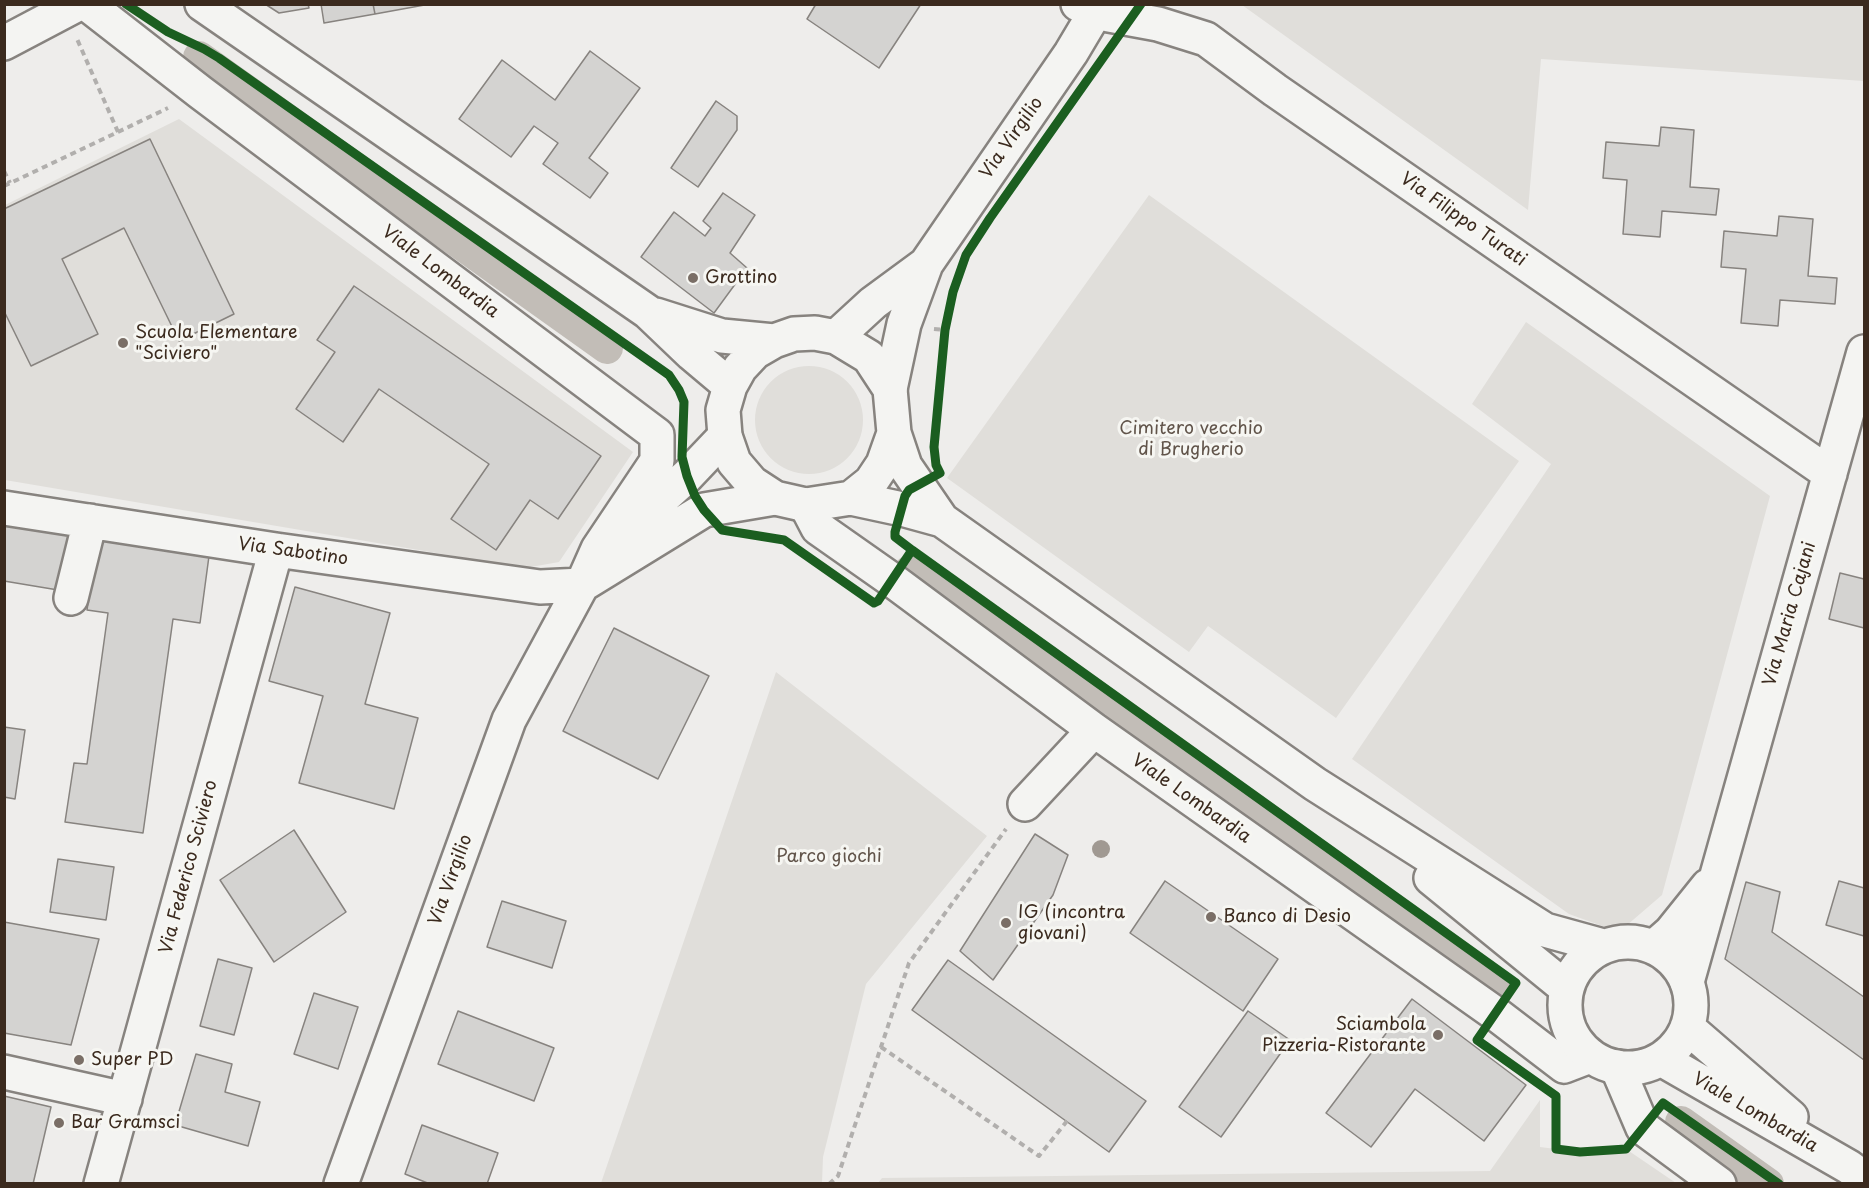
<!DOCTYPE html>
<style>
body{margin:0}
#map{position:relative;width:1869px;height:1188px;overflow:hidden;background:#eeedeb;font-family:"Playpen Sans",sans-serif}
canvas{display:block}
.frame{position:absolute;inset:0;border:6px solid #3b2a1e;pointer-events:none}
</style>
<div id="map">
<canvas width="1869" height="1188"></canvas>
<div class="frame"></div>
</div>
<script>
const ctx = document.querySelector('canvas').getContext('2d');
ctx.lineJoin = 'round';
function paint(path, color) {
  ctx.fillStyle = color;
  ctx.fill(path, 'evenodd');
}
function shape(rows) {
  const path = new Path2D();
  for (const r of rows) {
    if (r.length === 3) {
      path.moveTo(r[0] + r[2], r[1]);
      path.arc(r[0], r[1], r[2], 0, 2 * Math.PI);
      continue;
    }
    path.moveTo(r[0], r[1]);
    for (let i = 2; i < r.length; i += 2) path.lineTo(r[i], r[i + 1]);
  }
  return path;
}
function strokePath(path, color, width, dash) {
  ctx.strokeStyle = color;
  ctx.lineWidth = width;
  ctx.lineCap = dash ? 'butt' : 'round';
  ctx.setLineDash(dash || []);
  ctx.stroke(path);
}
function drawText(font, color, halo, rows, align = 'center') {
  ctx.font = font + ' "Playpen Sans",sans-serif';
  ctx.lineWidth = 6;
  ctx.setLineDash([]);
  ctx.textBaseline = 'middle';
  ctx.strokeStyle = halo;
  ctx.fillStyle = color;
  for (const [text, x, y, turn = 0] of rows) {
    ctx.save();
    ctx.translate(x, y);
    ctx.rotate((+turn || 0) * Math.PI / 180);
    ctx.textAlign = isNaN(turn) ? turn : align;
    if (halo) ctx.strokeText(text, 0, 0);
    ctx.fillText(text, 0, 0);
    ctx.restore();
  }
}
paint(shape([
 [1242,5,1864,5,1864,81,1541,59,1528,210],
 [179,119,633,452,559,562,525,568,5,480,5,205],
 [1149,195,1519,461,1336,718,1208,626,1189,652,947,478],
 [1526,322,1770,496,1662,895,1619,932,1569,914,1352,759,1551,464,1472,404],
 [809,420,54],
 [776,672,987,836,866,984,823,1157,822,1183,601,1183],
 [1540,1100,1540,1147,1580,1152,1626,1149,1676,1183,878,1183,882,1178,1490,1171]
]), '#e0deda');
strokePath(shape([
 [199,57,607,348],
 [910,571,1498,986],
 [1681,1122,1768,1184]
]), '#c2bdb7', 32);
const building = shape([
 [265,4,308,4,309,8,279,13,265,4],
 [321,4,373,4,375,14,324,23,321,4],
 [373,4,430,4,375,14,373,4],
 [816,4,921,4,879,68,807,19,816,4],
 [590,51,640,88,589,158,608,173,590,198,543,164,558,143,534,126,511,157,459,119,502,60,555,100,590,51],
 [716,101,737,116,737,130,698,187,671,168,716,101],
 [1661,127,1694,130,1690,187,1719,189,1716,215,1662,211,1660,237,1623,234,1627,180,1603,178,1606,142,1659,146,1661,127],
 [150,139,234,314,179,341,124,228,62,259,98,334,31,366,4,311,4,209,150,139],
 [723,193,755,215,730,253,747,268,714,313,641,257,674,212,705,236,711,228,703,221,723,193],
 [1779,216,1813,219,1808,276,1837,278,1835,304,1780,300,1778,326,1741,323,1746,269,1721,267,1724,231,1777,236,1779,216],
 [354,286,601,456,558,519,530,500,496,550,451,519,489,464,379,389,343,442,296,409,335,352,317,340,354,286],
 [4,523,73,534,64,591,4,581,4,523],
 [97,540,209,556,200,623,173,619,143,833,65,822,74,763,87,764,108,613,87,610,97,540],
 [1840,573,1864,579,1864,628,1829,619,1840,573],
 [295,587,390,613,365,704,418,718,394,809,299,783,323,696,269,681,295,587],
 [614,628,709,676,658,779,563,731,614,628],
 [4,727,25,730,15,799,4,797,4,727],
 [294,830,346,912,274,962,220,880,294,830],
 [1035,834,1068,855,1053,895,993,980,960,951,1035,834],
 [58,859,114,867,106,920,50,912,58,859],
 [1165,881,1278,959,1243,1011,1130,933,1165,881],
 [1839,881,1864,888,1864,936,1826,925,1839,881],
 [1746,882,1780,892,1772,932,1864,997,1864,1060,1725,959,1746,882],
 [502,901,566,921,552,968,487,947,502,901],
 [4,922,99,939,71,1045,4,1033,4,922],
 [218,959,252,968,234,1035,200,1026,218,959],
 [948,960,1146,1101,1109,1152,912,1010,948,960],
 [314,993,358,1007,338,1069,294,1054,314,993],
 [1412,999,1526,1085,1484,1141,1415,1089,1371,1147,1326,1113,1412,999],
 [458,1011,554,1048,534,1101,438,1064,458,1011],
 [1248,1011,1290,1040,1221,1137,1179,1107,1248,1011],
 [196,1054,232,1064,225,1092,260,1102,248,1146,175,1125,196,1054],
 [4,1096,51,1107,33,1184,4,1184,4,1096],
 [422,1125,498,1153,487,1184,430,1184,405,1174,422,1125]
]);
paint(building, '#d4d3d1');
strokePath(building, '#87837f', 1.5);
const minor = shape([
 [87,4,200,92,657,435,657,461,598,549,582,585],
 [1078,4,1109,15,1158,24,1206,39,1275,90,1830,474],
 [4,43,78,4],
 [836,337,873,303,926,264],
 [890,389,904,324,926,264,1071,53,1096,11],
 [806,505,818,528,892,580,1094,730,1496,1014,1564,1066,1590,1056],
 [4,508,276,550,540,587,582,585,704,510,775,498],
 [71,598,90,521],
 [1025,804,1094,730],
 [1654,947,1671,932,1708,886],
 [1687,982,1864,352],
 [1617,1067,1643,1128,1719,1184],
 [4,1072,125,1099],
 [101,1184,276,550],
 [341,1184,509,720,582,585,616,540,687,476,725,436]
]);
const major = shape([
 [202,4,648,312,692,354,730,386],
 [656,315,722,336,774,341],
 [815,333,836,337,869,357,890,389,894,433,883,464,871,482,851,498,806,505,775,498,752,483,734,462,725,436,723,410,730,386,740,368,755,352,774,341,794,334,815,333],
 [894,433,905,466,942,520],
 [851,498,902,509,942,520,1315,784,1545,930,1603,946],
 [1431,878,1566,988],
 [1628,1005,63],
 [1687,1027,1791,1117],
 [1661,1059,1849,1167,1864,1178]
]);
strokePath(minor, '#87837f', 38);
strokePath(major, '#87837f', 38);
strokePath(shape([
 [118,132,168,108],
 [4,171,10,183],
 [4,186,118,132,77,39],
 [934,329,945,330],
 [881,1047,1039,1156,1067,1121],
 [829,1184,838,1176,909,963,1006,829]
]), '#b1afad', 4, [6, 4.5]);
strokePath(minor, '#f4f4f2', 33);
strokePath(major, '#f4f4f2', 33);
strokePath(shape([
 [126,4,168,32,204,49,219,58,669,375,679,390,684,402,682,457,687,476,695,496,704,510,722,530,784,540,874,603,878,601,912,550,1516,983,1477,1040,1556,1096,1556,1149,1580,1152,1626,1149,1663,1103,1779,1184],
 [912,550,895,537,895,532,905,496,909,490,940,473,936,465,934,447,945,330,953,292,966,255,990,218,1141,4]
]), '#1b5e20', 9);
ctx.fillStyle = '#a09992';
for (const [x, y] of [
 [1101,849]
]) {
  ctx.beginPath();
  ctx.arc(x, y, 9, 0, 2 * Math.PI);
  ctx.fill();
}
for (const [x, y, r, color] of [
 [693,278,6,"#7a6e66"],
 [123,343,6,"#7a6e66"],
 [1211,917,6,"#7a6e66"],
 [1006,923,6,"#7a6e66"],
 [1438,1035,6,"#7a6e66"],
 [79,1060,6,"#7a6e66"],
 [59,1123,6,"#7a6e66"]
]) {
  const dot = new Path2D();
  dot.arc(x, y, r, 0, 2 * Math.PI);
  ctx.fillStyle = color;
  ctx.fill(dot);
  strokePath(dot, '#f6f6f2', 2);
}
drawText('18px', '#3b2a1e', '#f6f6f2', [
 ["Via Virgilio",1012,138,-55],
 ["Via Filippo Turati",1463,220,35],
 ["Viale Lombardia",440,272,37],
 ["Via Sabotino",293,552,8],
 ["Via Maria Cajani",1790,614,-74],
 ["Viale Lombardia",1191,799,35],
 ["Via Federico Sciviero",189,867,-75],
 ["Via Virgilio",451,880,-70],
 ["Viale Lombardia",1755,1113,30]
]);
drawText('18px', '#3b2a1e', '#f6f6f2', [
 ["Grottino",705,278],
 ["Scuola Elementare",135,333],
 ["\"Sciviero\"",135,354],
 ["IG (incontra",1018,913],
 ["giovani)",1018,934],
 ["Banco di Desio",1223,917],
 ["Sciambola",1426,1025,"right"],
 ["Pizzeria-Ristorante",1426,1046,"right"],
 ["Super PD",91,1060],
 ["Bar Gramsci",71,1123]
], 'left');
drawText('18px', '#61544a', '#f6f6f2', [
 ["Cimitero vecchio",1191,429],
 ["di Brugherio",1191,450],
 ["Parco giochi",829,857]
]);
</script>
